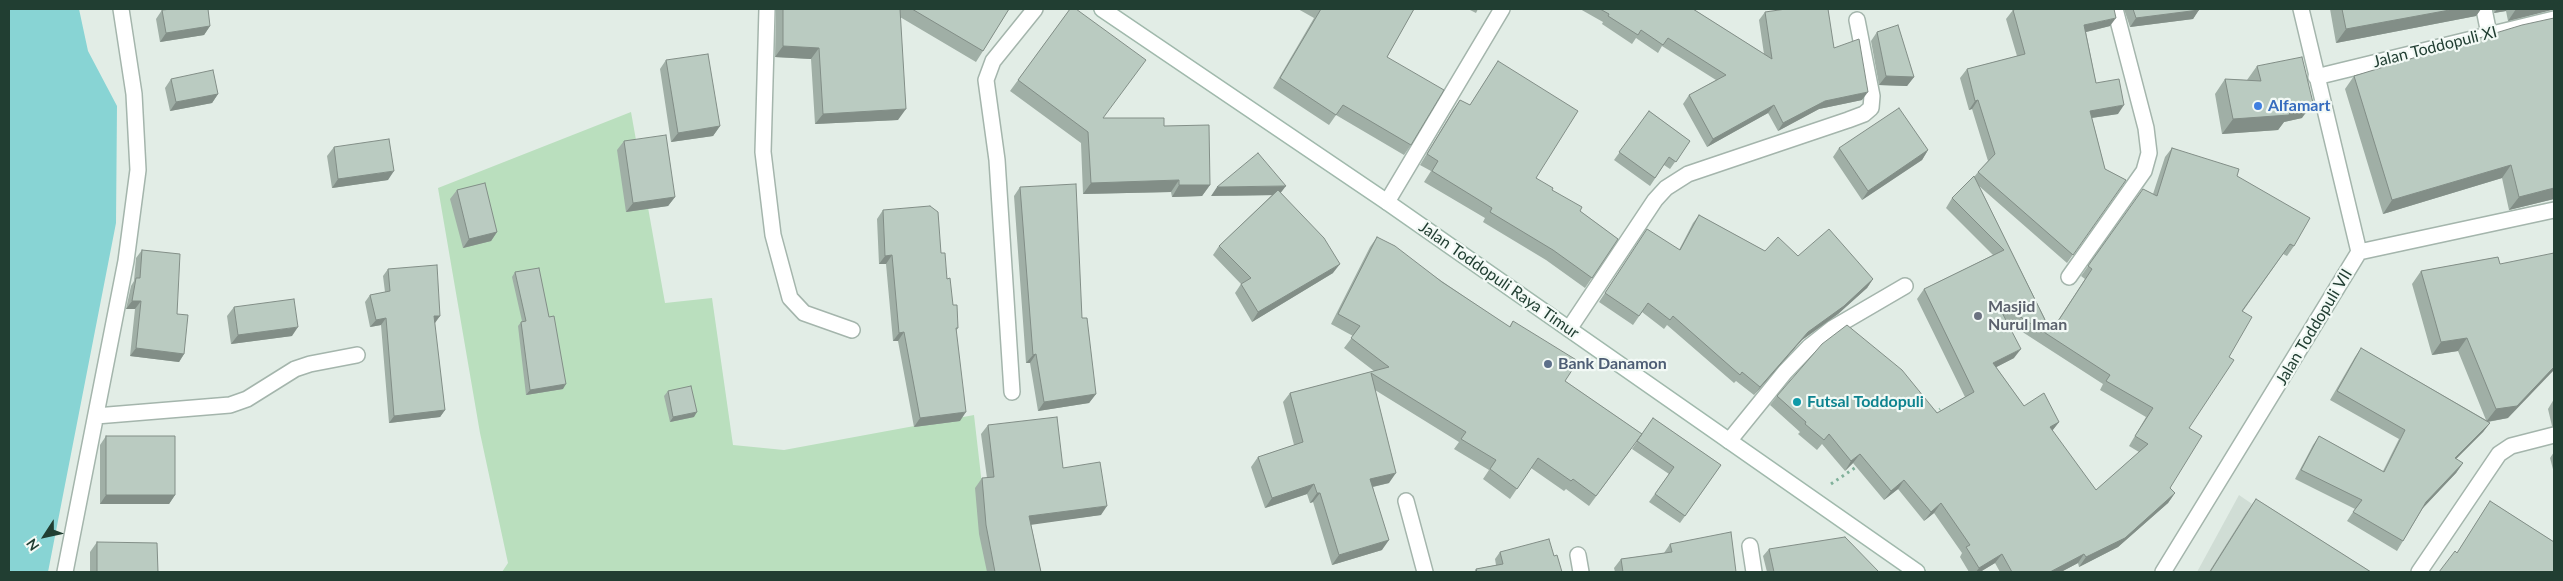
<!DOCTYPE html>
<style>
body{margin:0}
#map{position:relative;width:2563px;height:581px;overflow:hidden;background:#e2ede6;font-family:Lato,sans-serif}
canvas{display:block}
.frame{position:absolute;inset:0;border:10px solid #213e32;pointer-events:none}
.north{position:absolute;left:20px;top:511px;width:50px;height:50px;-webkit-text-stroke:4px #f2f9f5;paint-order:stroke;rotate:235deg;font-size:14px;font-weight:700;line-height:20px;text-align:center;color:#213e32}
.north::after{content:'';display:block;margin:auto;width:18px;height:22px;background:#213e32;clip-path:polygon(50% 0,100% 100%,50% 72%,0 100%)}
</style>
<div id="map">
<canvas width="2563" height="581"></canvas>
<div class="frame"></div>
<div class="north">N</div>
</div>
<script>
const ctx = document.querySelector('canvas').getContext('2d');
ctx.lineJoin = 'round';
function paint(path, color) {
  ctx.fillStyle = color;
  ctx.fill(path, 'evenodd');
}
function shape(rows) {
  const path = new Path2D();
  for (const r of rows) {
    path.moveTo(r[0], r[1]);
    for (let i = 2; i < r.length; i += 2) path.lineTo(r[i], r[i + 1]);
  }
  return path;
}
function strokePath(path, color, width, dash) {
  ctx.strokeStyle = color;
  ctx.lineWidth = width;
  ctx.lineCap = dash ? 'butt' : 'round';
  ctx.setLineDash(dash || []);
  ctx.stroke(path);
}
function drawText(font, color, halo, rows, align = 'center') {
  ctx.font = font + ' Lato,sans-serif';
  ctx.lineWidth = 4.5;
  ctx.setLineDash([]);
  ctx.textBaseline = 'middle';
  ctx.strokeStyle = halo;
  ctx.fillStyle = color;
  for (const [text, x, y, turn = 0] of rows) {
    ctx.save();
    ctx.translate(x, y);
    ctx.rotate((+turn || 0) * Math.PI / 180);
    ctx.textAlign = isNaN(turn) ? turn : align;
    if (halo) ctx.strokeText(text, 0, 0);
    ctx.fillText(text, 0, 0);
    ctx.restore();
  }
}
paint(shape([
 [2239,495,2331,558,2322,572,2197,572]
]), '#d0ddd5');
paint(shape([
 [631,112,665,303,712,298,733,445,784,450,974,415,992,572,502,572,508,563,480,433,438,188]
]), '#badfbe');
paint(shape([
 [9,9,79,9,88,51,117,106,116,223,48,572,9,572]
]), '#88d4d4');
const street = shape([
 [767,9,763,152,773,235,790,298,804,313,852,330],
 [2301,9,2359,252],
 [2484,9,2489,34],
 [2316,77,2554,19],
 [1387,202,1502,9],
 [2069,277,2144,171,2149,153,2146,128,2115,9],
 [1569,329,1655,200,1666,188,1688,174,1848,120,1864,114,1871,108,1872,96,1857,20],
 [1012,392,997,160,986,80,993,61,1035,9],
 [96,416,230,405,247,399,295,369,310,364,357,355],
 [1729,441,1785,372,1809,347,1833,328,1905,286],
 [1406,501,1425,572],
 [1750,546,1754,572],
 [1578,555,1581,572],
 [65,572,126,261,138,170,134,94,121,9],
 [2163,572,2359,252,2554,210],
 [2419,572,2499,454,2511,446,2554,435]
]);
const secondary = shape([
 [1102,9,1387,202,1917,572]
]);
strokePath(street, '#a4b5ac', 18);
strokePath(secondary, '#a0b9ac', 18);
strokePath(shape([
 [1934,413,1940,409],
 [1831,484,1859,465]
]), '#81b19b', 3, [2.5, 4]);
strokePath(street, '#fff', 15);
strokePath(secondary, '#fff', 15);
paint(shape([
 [776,9,1009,9,983,51,976,62,900,17,898,120,815,124,811,59,775,57],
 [1070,9,1103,118,1164,126,1210,185,1202,196,1172,197,1171,192,1083,194,1081,143,1010,91],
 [1298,9,1414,9,1387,57,1411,145,1404,155,1336,115,1329,125,1273,88,1314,18],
 [1468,9,1478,9,1476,13],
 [1580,9,1693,9,1764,54,1759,20,1765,12,1834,48,1862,100,1819,109,1778,131,1768,113,1707,147,1683,104,1689,95,1716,80,1662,46,1658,53,1636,38,1632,44,1602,24,1603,22],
 [2124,9,2199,9,2193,19,2130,27],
 [2330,9,2481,9,2476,16,2336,43],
 [2493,9,2554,9,2508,21,2506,11,2494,13],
 [162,10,210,26,204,35,160,42,156,19],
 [2013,10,2110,26,2086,32,2096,83,2118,114,2092,118,2105,169,2126,180,2067,263,1979,186,2051,331,2085,279,2081,276,2143,189,2153,194,2165,157,2172,148,2237,176,2294,246,2287,256,2283,254,2243,311,2189,428,2170,488,2175,493,2168,503,2118,547,2079,567,2078,563,2061,572,2000,572,1995,563,1980,572,1969,572,1960,557,1962,553,1934,513,1924,521,1898,489,1884,500,1853,463,1845,471,1822,444,1817,450,1798,434,1800,432,1770,405,1777,396,1937,413,1965,397,1917,299,1924,289,1993,255,1946,208,1952,198,1974,177,1978,172,1988,161,1972,109,1969,110,1960,78,1967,69,2017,56,2006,19],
 [2007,322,2103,384,2100,390,2146,417,2129,446,2139,452,2096,490,2052,431,2059,422,2024,406,1996,367,2014,358],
 [2554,18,2554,199,2509,210,2502,178,2383,214,2345,89,2354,76],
 [1877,32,1914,77,1907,86,1879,85,1871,41],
 [666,60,720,126,713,136,671,142,660,69],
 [1498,61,1536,178,1580,211,1618,239,1585,288,1546,260,1483,222,1485,218,1424,182,1431,171,1420,165,1453,110,1460,100,1470,105],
 [2257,66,2302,118,2284,122,2278,130,2222,134,2215,94,2225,79,2247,80],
 [171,79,218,94,212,103,170,111,165,88],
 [1649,111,1690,141,1670,169,1664,165,1650,186,1614,160],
 [624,141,675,197,668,206,626,212,617,150],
 [334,147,388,180,332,188,327,156],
 [1839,148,1928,150,1922,160,1862,200,1833,157],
 [1020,187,1082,318,1096,394,1089,403,1038,411,1030,363,1026,363,1014,196],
 [457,190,497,232,491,241,463,248,450,199],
 [1281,193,1333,273,1252,322,1235,293,1241,284,1213,255,1219,246,1272,195,1211,196],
 [883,210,941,253,958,328,956,331,960,421,914,427,898,341,893,341,886,264,879,264,877,219],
 [1699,215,1765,251,1798,256,1873,279,1867,288,1838,314,1802,340,1754,395,1736,381,1734,383,1667,325,1664,329,1642,312,1633,325,1599,302,1647,229,1679,250,1693,223],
 [1377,237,1509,327,1513,321,1565,381,1642,434,1589,506,1566,489,1564,491,1531,468,1510,499,1483,479,1489,470,1454,449,1459,442,1375,390,1389,483,1373,487,1382,550,1332,565,1313,502,1310,503,1307,494,1265,508,1251,467,1258,457,1294,445,1283,402,1290,393,1374,371,1344,348,1353,336,1331,324,1370,247],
 [142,250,177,314,184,354,179,362,130,356,135,309,126,309,131,286,134,281,136,258],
 [2498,257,2508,418,2488,422,2490,423,2483,432,2456,459,2463,463,2456,473,2423,508,2403,541,2397,551,2347,521,2355,509,2295,479,2313,445,2319,436,2383,471,2399,439,2330,400,2355,357,2361,348,2486,420,2458,351,2432,355,2412,284,2421,271],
 [388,269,440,316,434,323,445,410,440,417,389,423,381,325,370,327,365,302,370,295,385,292,383,276],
 [515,272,563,389,526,395,518,326,522,321,512,277],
 [234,307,292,336,231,344,227,316],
 [668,391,694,417,670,422,664,396],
 [2554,399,2554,427,2552,426,2548,409],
 [1653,418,1721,465,1680,523,1649,502,1669,474,1632,449],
 [988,425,1063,468,1101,515,1031,524,1041,572,987,572,979,534,975,488,982,478,987,478,981,434],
 [106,436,175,495,169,504,100,504,100,445],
 [2554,452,2554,473,2550,458],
 [2256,499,2371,572,2209,572,2246,513],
 [2490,501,2554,542,2457,553],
 [97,542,158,572,90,572,90,552],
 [1670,544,1736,572,1615,572,1614,568,1621,559,1664,553],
 [1769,549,1879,572,1767,572,1763,556],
 [1500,552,1554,556,1562,572,1474,572,1476,569,1496,565,1495,559]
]), '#a0afa6');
paint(shape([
 [2455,9,2481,9,2476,16,2336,43,2346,29],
 [2497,9,2507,9,2506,11,2494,13],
 [2516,9,2554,9,2554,10,2552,10,2508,21],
 [2199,10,2193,19,2130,27,2136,18],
 [2116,18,2110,26,2078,34,2084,25],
 [210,26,204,35,160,42,166,33],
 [783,46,819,48,811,59,775,57],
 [1886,76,1914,77,1907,86,1879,85],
 [1868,92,1862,100,1819,109,1778,131,1783,123,1825,101],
 [218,94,212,103,170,111,176,102],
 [1978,100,1972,109,1969,110,1975,101],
 [2313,103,2302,118,2284,122,2278,130,2222,134,2233,119,2292,108],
 [1774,105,1768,113,1707,147,1713,139],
 [2124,105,2118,114,2084,119,2090,111],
 [906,109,898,120,815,124,823,114],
 [720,126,713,136,671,142,678,133],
 [1928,150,1922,160,1862,200,1868,191],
 [2511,165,2502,178,2383,214,2392,200],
 [394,171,388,180,332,188,338,179],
 [1179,180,1171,192,1083,194,1091,183],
 [1179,185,1210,185,1202,196,1172,197],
 [1286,186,1279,195,1211,196,1217,187],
 [2554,188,2554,199,2509,210,2519,197],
 [675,197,668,206,626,212,633,203],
 [497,232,491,241,463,248,469,239],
 [892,255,886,264,879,264,885,256],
 [1340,264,1333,273,1252,322,1258,312],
 [1873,279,1867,288,1838,314,1802,340,1754,395,1760,387,1808,332],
 [132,301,141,301,135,309,126,309],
 [434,316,440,316,435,323,428,323],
 [386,318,381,325,370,327,376,320],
 [298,327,292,336,231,344,238,335],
 [904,332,898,341,893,341,899,333],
 [2467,338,2458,351,2432,355,2441,342],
 [136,348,184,354,179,362,130,356],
 [2021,349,2014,358,1987,372,1993,363],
 [1036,354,1030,363,1026,363,1033,355],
 [2554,367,2554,370,2508,418,2486,422,2496,409],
 [566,384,563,389,526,395,530,390],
 [1096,394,1089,403,1038,411,1044,402],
 [445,410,440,417,389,423,394,416],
 [697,412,694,417,670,422,673,417],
 [966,412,960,421,914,427,920,418],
 [2059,422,2052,431,2050,427],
 [2490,423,2483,432,2448,467,2455,458],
 [1860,454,1853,463,1845,471,1851,461],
 [2463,463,2456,473,2420,511,2426,502],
 [1396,473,1389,483,1363,489,1370,479],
 [1904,480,1898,489,1884,500,1891,491],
 [1314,484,1307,494,1265,508,1272,498],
 [1317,493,1320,493,1313,502,1310,503],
 [2175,493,2168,503,2118,547,2079,567,2086,557],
 [106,495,175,495,169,504,100,504],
 [1941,503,1934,513,1924,521,1931,512],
 [1107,506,1101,515,1023,526,1029,516],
 [1389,540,1382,550,1332,565,1339,555],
 [2002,554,1995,563,1980,572,1976,572,1979,568],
 [2084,554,2078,563,2061,572,2050,572]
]), '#828e87');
const building = shape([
 [172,9,208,9,210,26,166,33,162,10,172,9],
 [783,9,900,9,906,109,823,114,819,48,783,46,783,9],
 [912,9,1009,9,983,51,912,9],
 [1070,9,1076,9,1146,60,1103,118,1164,118,1164,126,1209,125,1210,185,1179,185,1179,180,1091,183,1088,132,1018,80,1070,9],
 [1321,9,1414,9,1387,57,1444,90,1411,145,1343,105,1336,115,1280,78,1321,9],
 [1600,9,1693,9,1772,59,1765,12,1786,9,1828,9,1834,48,1859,39,1868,92,1825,101,1783,123,1774,105,1713,139,1689,95,1726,75,1668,38,1663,45,1641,30,1638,35,1608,16,1609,14,1600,9],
 [2017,9,2114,9,2116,18,2084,25,2096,83,2119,79,2124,105,2090,111,2105,169,2126,180,2073,255,1978,172,1995,154,1978,100,1975,101,1967,69,2025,54,2013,10,2017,9],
 [2133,9,2199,9,2199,10,2136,18,2133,9],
 [2342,9,2455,9,2346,29,2342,9],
 [2554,18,2554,188,2519,197,2511,165,2392,200,2354,76,2522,25,2554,18],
 [1898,25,1914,77,1886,76,1877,32,1898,25],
 [708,54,720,126,678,133,666,60,708,54],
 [2302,57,2313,103,2292,108,2289,115,2233,119,2225,79,2261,81,2257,66,2302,57],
 [1498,61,1578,111,1536,178,1553,188,1552,190,1582,207,1580,211,1618,239,1592,278,1553,250,1490,212,1492,208,1432,171,1438,161,1427,154,1460,100,1470,105,1498,61],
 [213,70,218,94,176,102,171,79,213,70],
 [1899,108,1928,150,1868,191,1839,148,1899,108],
 [1649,111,1690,141,1676,162,1669,157,1655,178,1619,152,1649,111],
 [666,135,675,197,633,203,624,141,666,135],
 [389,139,394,171,338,179,334,147,389,139],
 [2172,148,2239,169,2237,176,2310,218,2294,246,2290,244,2242,311,2252,317,2229,357,2234,360,2189,428,2202,436,2170,488,2175,493,2125,538,2086,557,2084,554,2050,572,2012,572,2002,554,1979,568,1966,547,1970,545,1941,503,1931,512,1904,480,1891,491,1860,454,1851,461,1829,434,1824,440,1805,424,1806,422,1777,396,1822,344,1847,325,1902,370,1937,413,1974,392,1924,289,2004,250,1952,198,1974,176,2051,332,2092,269,2088,266,2143,189,2157,196,2172,148],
 [1996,301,2110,375,2106,381,2153,408,2135,436,2148,444,2096,490,2050,427,2059,422,2044,393,2024,406,1993,363,2021,349,1996,301],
 [1258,153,1286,186,1217,187,1258,153],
 [485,183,497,232,469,239,457,190,485,183],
 [1076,184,1082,318,1087,318,1096,394,1044,402,1036,354,1033,355,1020,187,1076,184],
 [1278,190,1324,238,1340,264,1258,312,1241,284,1251,278,1219,246,1278,190],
 [930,206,938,212,941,253,945,253,947,279,950,278,953,305,957,305,958,328,956,328,966,412,920,418,904,332,899,333,892,255,885,256,883,210,930,206],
 [1699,215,1765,251,1778,237,1798,256,1829,229,1873,279,1844,306,1808,332,1760,387,1742,372,1740,375,1673,316,1670,320,1648,303,1639,316,1605,293,1647,229,1680,250,1699,215],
 [1377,237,1395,246,1442,282,1510,327,1513,321,1578,361,1565,381,1642,434,1596,496,1573,479,1571,481,1538,458,1517,489,1490,469,1496,460,1461,439,1466,432,1371,373,1396,473,1370,479,1389,540,1339,555,1320,493,1317,493,1314,484,1272,498,1258,457,1303,442,1290,393,1389,367,1351,338,1360,326,1338,314,1377,237],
 [142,250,180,254,177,314,188,315,184,354,136,348,141,301,132,301,136,278,140,278,142,250],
 [2554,253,2554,367,2517,406,2496,409,2467,338,2441,342,2421,271,2498,257,2500,264,2554,253],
 [437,265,440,316,434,316,445,410,394,416,386,318,376,320,370,295,390,291,388,269,437,265],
 [539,268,549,317,554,316,566,384,530,390,521,322,526,321,515,272,539,268],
 [294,299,298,327,238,335,234,307,294,299],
 [2361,348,2490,423,2455,458,2463,463,2426,502,2403,541,2353,512,2362,500,2301,470,2319,436,2384,472,2405,430,2337,391,2361,348],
 [691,386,697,412,673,417,668,391,691,386],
 [1057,417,1063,468,1100,462,1107,506,1029,516,1041,572,995,572,986,525,982,478,994,477,988,425,1057,417],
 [1653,418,1721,465,1685,516,1655,494,1674,467,1637,441,1653,418],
 [106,436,175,436,175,495,106,495,106,436],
 [2256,499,2371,572,2210,572,2256,499],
 [2490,501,2554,542,2554,572,2439,572,2455,551,2457,553,2490,501],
 [1731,532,1736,572,1623,572,1621,559,1672,552,1670,544,1731,532],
 [1845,537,1879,572,1774,572,1769,549,1845,537],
 [1549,539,1554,556,1557,555,1562,572,1477,572,1476,569,1503,564,1500,552,1549,539],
 [97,542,157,543,158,572,97,572,97,542]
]);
paint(building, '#bacbc1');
strokePath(building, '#828e87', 1);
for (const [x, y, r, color] of [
 [2258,106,5,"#3f7fe0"],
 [1978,316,5,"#6b7280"],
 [1548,364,5,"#5c6f8a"],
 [1797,402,5,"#0f9aa8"]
]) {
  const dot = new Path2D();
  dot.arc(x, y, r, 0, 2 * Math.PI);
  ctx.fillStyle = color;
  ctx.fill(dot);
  strokePath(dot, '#f2f9f5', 2);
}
drawText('16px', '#213e32', '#f2f9f5', [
 ["Jalan Toddopuli XI",2435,47,-14],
 ["Jalan Toddopuli Raya Timur",1499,280,35],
 ["Jalan Toddopuli VII",2314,327,-59]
]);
drawText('bold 16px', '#366cbe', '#f2f9f5', [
 ["Alfamart",2268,106]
], 'left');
drawText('bold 16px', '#5b616d', '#f2f9f5', [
 ["Masjid",1988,307],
 ["Nurul Iman",1988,325]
], 'left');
drawText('bold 16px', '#4e5e75', '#f2f9f5', [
 ["Bank Danamon",1558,364]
], 'left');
drawText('bold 16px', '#0d838f', '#f2f9f5', [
 ["Futsal Toddopuli",1807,402]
], 'left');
</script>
